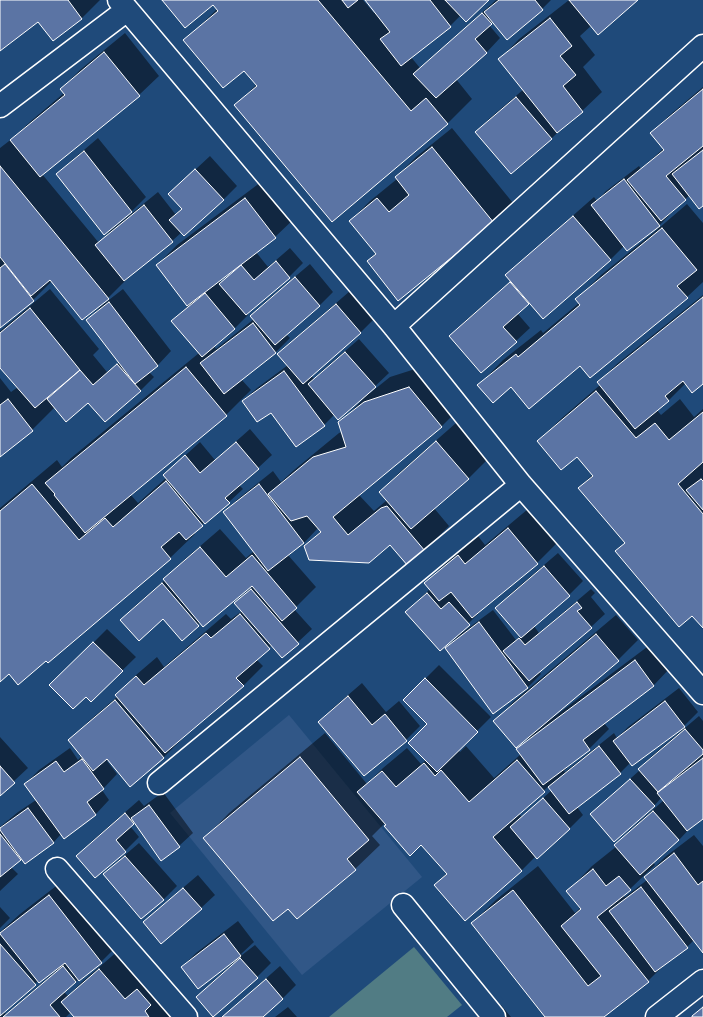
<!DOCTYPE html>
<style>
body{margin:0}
canvas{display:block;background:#1f4a7a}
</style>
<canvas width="703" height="1017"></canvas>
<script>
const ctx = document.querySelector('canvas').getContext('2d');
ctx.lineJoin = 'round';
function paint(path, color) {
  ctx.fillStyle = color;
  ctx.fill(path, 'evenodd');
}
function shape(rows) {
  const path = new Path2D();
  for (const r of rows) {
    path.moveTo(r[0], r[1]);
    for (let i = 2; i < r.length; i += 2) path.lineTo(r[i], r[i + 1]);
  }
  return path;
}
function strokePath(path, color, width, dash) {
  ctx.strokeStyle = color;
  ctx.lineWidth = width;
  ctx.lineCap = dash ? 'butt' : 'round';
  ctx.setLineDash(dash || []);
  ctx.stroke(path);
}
paint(shape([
 [289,715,422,877,302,975,170,813]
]), '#315787');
paint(shape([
 [414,947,462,1005,447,1017,329,1017]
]), '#517c84');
paint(shape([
 [0,0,100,0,81,19,39,21,0,50],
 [164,0,363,0,374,13,375,12,366,0,488,0,461,15,450,26,411,57,420,68,496,0,551,0,542,9,507,38,493,21,489,25,500,38,487,52,456,79,472,99,447,124,236,105,257,84,244,69,185,41,217,9,213,4],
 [569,0,637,0,592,25,580,36,595,55,583,67,602,92,582,111,565,125,552,138,512,173,476,132,490,118,524,89,500,59,519,39],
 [125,33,159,76,139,95,42,174,99,243,110,231,158,192,176,215,182,208,169,194,210,156,237,186,223,200,182,232,172,241,127,277,128,278,108,298,52,281,33,300,0,327,0,148,13,138,31,121,64,93,61,89,81,69],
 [703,87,703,205,690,195,672,210,673,211,658,227,659,228,687,204,703,223,703,282,687,297,581,365,511,386,479,385,503,360,541,330,543,333,579,303,576,300,601,275,658,229,657,227,624,246,611,259,543,318,530,302,517,313,530,328,516,341,450,336,464,322,511,281,507,275,527,256,594,197,597,201,606,191,639,166,641,169,664,148,651,133,671,114],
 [452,128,513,203,494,222,368,262,376,253,350,221,370,201,397,179,396,177,416,157],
 [98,138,146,197,132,211,104,234,57,175,71,161],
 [265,179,295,218,275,237,256,252,268,267,290,248,303,263,289,277,247,313,248,315,234,329,214,346,216,349,254,319,252,316,265,302,310,264,333,292,320,305,286,334,290,338,276,352,241,379,251,390,226,415,130,494,138,503,166,478,164,475,178,462,200,442,215,460,250,429,272,455,258,468,239,485,243,489,229,502,193,532,195,534,170,558,46,660,9,673,0,681,0,508,57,460,62,467,71,458,199,353,173,321,188,306,157,265,177,245],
 [234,269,235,270,222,283,219,280],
 [50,289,99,349,93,355,107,372,120,362,88,320,101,306,123,289,171,351,158,365,149,372,154,377,140,391,55,407,32,430,0,456,0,378,11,392,18,387,0,366,0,331],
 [350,291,374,319,361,332,311,375,314,379,323,370,359,339,389,373,369,392,370,393,390,377,434,363,466,402,441,427,359,495,374,511,387,500,380,492,400,472,456,423,488,459,468,479,434,508,449,526,424,551,390,543,306,546,321,531,318,528,304,543,288,555,316,587,294,609,312,629,282,657,272,645,256,659,263,666,243,686,182,737,183,738,163,758,109,760,107,761,117,774,102,790,109,800,96,814,64,837,61,834,53,843,21,858,11,867,18,874,0,891,0,827,18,812,36,800,25,784,39,770,70,748,78,760,82,756,69,741,89,721,118,696,116,695,136,675,157,657,164,667,226,614,231,619,242,611,235,603,253,586,252,585,201,622,182,639,163,618,121,620,135,606,165,580,164,580,184,560,220,529,246,558,254,551,224,512,238,499,273,471,281,482,294,470,339,433,342,432,340,423,364,398,363,397,335,414,324,425,271,412,243,401,257,388,288,365,278,354,292,341],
 [703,295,703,383,686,383,668,401,657,410,661,415,680,399,694,417,703,409,703,627,693,614,617,551,625,543,579,488,593,474,577,456,538,441,563,417,600,385,598,382,618,363],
 [528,509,557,543,537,563,481,609,482,610,458,634,459,635,493,610,516,640,521,636,497,608,510,594,558,553,583,581,569,595,534,626,539,633,591,589,595,593,591,597,605,614,591,627,539,671,541,674,527,688,446,648,458,636,457,634,406,612,430,589,425,583,445,564,478,536,485,545],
 [616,615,638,640,618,660,550,718,551,719,655,641,673,665,654,685,604,723,609,729,589,749,567,765,568,767,564,771,565,772,614,733,617,738,628,727,679,688,698,712,684,726,631,762,620,773,577,807,583,815,570,828,537,857,536,856,522,870,465,919,435,885,447,873,421,844,387,825,385,823,372,836,380,845,355,869,288,907,205,838,229,813,325,733,367,784,383,768,407,748,421,764,426,760,428,724,404,700,439,665,491,717,458,750,460,752,466,746,494,778,521,754,518,749,529,738,495,721,514,701],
 [549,786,552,790,522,817,518,813],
 [107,629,136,657,91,701,86,695,51,685],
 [362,683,386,712,399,701,420,726,406,740,364,775,319,722,333,708],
 [699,716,703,721,703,818,693,825,679,840,653,862,655,865,630,889,623,895,625,897,647,880,645,877,665,857,694,835,703,846,703,951,694,940,687,947,667,962,648,981,603,1017,547,1017,472,923,497,899,538,866,575,913,581,907,568,891,592,866,617,846,615,845,629,831,664,800,662,797,654,806,605,801,640,770,639,769,653,755],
 [0,737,28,768,0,794],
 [163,792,193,833,179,846,134,822,130,826,139,837,125,851,96,877,77,856,91,842,139,800,144,806],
 [139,843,177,886,163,900,104,874,118,861],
 [198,875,215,895,201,908,144,922,158,909],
 [69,876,121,942,101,962,79,980,79,979,64,992,68,996,82,982,119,950,187,1017,76,1017,71,1012,66,1017,0,1017,0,932,20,914],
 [56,969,57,970,6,1014,3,1011,38,981],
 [0,907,10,918,0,928],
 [238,921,254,942,241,954,242,955,255,945,271,963,257,977,213,1016,197,997,211,983,240,957,239,956,182,967,196,953],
 [280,966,296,985,283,998,261,1017,224,1017,236,1005],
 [501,1005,511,1017,486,1017],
 [288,1007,297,1017,275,1017]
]), '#0007');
const building = shape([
 [0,0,68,0,82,19,53,41,38,22,0,51,0,0],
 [162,0,318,0,411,111,426,98,448,124,332,222,234,105,257,86,244,71,223,88,183,40,218,11,213,5,185,28,162,0],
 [342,0,358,0,348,8,342,0],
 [365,0,430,0,451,27,401,66,380,39,390,32,365,0],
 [445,0,489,0,466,22,445,0],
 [499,0,535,0,543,10,507,40,484,12,499,0],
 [569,0,638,0,598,35,569,0],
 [482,13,492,24,475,39,487,53,436,98,413,74,482,13],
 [550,18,572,46,560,56,576,75,563,86,583,112,557,133,498,59,550,18],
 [104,52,140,96,40,177,10,140,65,95,60,89,104,52],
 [703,89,703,146,666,176,686,200,661,221,627,180,664,150,650,133,703,89],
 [516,97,552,139,511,174,475,132,516,97],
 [432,147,494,223,398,301,367,261,376,254,349,221,377,198,389,212,409,195,395,177,432,147],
 [703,150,703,206,699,209,672,174,703,150],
 [84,151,132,212,104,235,56,174,84,151],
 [0,166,109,299,82,320,50,280,31,296,0,257,0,166],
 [195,169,224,200,184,236,169,220,182,209,168,194,195,169],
 [624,179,660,226,627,251,591,205,624,179],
 [245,198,276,238,187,306,156,265,245,198],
 [144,205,173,242,124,281,95,245,144,205],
 [573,216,611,260,543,319,505,275,573,216],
 [662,228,697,270,677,286,688,298,590,378,580,366,529,409,511,387,493,403,477,385,516,354,518,357,580,305,575,299,662,228],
 [276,261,290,278,246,315,219,284,241,265,254,280,276,261],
 [5,264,34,301,0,328,0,268,5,264],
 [295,277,320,306,275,345,250,316,295,277],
 [510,282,529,304,503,327,517,342,481,373,449,336,510,282],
 [205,293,235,329,202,357,171,321,205,293],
 [703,297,703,384,692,393,683,381,665,396,669,401,635,429,597,382,703,297],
 [109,302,158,366,135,384,86,320,109,302],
 [336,304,361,333,303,384,277,354,336,304],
 [30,308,80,370,35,408,0,368,0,333,30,308],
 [253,323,276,353,224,394,200,363,253,323],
 [345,352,376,387,338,420,308,384,345,352],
 [117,364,141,391,105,422,88,403,66,422,47,399,80,370,93,385,117,364],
 [186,367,227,416,85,533,54,495,55,494,45,483,186,367],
 [284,371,325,426,296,447,271,413,257,422,242,401,284,371],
 [409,387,442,427,333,517,348,535,381,508,387,506,425,551,408,566,390,545,369,563,309,560,304,546,321,532,307,516,291,521,268,494,313,457,346,447,338,422,364,402,409,387],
 [596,391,636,438,655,423,669,440,703,412,703,462,678,484,703,514,703,628,692,616,679,627,615,551,625,543,578,488,593,476,577,457,561,470,537,441,596,391],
 [8,399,33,431,0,457,0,405,8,399],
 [436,441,469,479,411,529,379,492,436,441],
 [236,442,259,469,225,498,230,503,205,524,163,475,185,455,200,473,236,442],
 [701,479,703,481,703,510,686,490,701,479],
 [166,481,203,526,186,540,179,532,161,547,171,559,48,663,46,661,18,685,9,674,0,682,0,511,32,484,79,540,105,518,113,527,166,481],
 [259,484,304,543,268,571,223,512,259,484],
 [508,528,538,564,472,618,451,592,439,601,424,583,458,555,465,564,508,528],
 [200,547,226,577,252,555,297,608,282,621,252,586,203,627,163,579,200,547],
 [544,566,570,596,521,638,495,608,544,566],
 [162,583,199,626,182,641,163,619,139,641,120,620,162,583],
 [251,589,299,644,282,658,234,603,251,589],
 [427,593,441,609,449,602,470,625,440,651,405,612,427,593],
 [577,602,582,608,577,611,592,628,529,681,503,651,519,638,525,645,577,602],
 [240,614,270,649,236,678,244,686,165,753,115,695,136,676,144,685,206,633,211,638,240,614],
 [479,622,528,688,493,714,445,648,479,622],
 [596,634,619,661,516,748,493,721,596,634],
 [93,642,123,671,91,702,86,697,73,709,49,685,93,642],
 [635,660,654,686,583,740,590,750,543,785,516,749,635,660],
 [425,678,478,732,437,772,408,743,427,724,403,700,425,678],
 [348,696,372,725,385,714,407,741,364,776,318,722,348,696],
 [115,700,164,758,130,787,107,759,93,771,68,740,115,700],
 [665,701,685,727,632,766,613,741,665,701],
 [685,729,703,750,703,754,658,792,638,769,685,729],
 [599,746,621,774,569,814,548,787,599,746],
 [300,757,369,840,347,859,356,870,297,919,288,909,273,921,203,838,300,757],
 [703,758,703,819,687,831,657,793,703,758],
 [82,759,104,789,87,802,96,815,64,839,24,784,56,761,64,772,82,759],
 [517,760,545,792,493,837,522,871,465,921,434,885,447,874,421,845,410,856,384,826,386,825,357,792,382,771,396,787,424,763,435,776,441,770,469,802,517,760],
 [0,766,15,783,0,796,0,766],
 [630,779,655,806,614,842,590,814,630,779],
 [543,798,570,829,537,859,510,827,543,798],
 [149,805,180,847,161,861,131,818,149,805],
 [28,808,54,843,25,864,0,830,0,828,28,808],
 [653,811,679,840,640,875,614,845,653,811],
 [125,813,134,824,116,840,126,852,95,878,76,856,125,813],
 [0,834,21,860,0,877,0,834],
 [674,853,698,885,703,881,703,953,644,877,674,853],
 [125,856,164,900,141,919,103,874,125,856],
 [593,869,606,886,619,876,631,890,597,917,649,982,604,1017,545,1017,471,923,513,890,588,986,601,976,561,926,581,909,566,891,593,869],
 [641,887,688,948,655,972,609,911,641,887],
 [183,888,202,909,161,944,143,922,183,888],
 [49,895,102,963,79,981,65,963,39,983,0,934,0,933,49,895],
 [224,934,241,956,198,989,181,967,224,934],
 [0,944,36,985,0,1016,0,944],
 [240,958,258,978,213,1017,196,997,240,958],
 [63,966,76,982,50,1005,60,1017,3,1017,63,966],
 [99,969,125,999,137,989,151,1005,145,1011,149,1017,74,1017,61,1002,99,969],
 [266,979,283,999,263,1017,222,1017,266,979],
 [703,1007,703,1017,692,1017,692,1016,703,1007]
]);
paint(building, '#5b74a4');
strokePath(building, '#fff', 1);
const minor = shape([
 [119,0,394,326,521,485,703,693],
 [0,106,127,10],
 [394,326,703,46],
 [159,783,521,485],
 [57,869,186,1017],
 [403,905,494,1017],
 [657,1017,703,981]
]);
strokePath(minor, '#fff', 25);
strokePath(minor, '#1f4a7a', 22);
</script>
